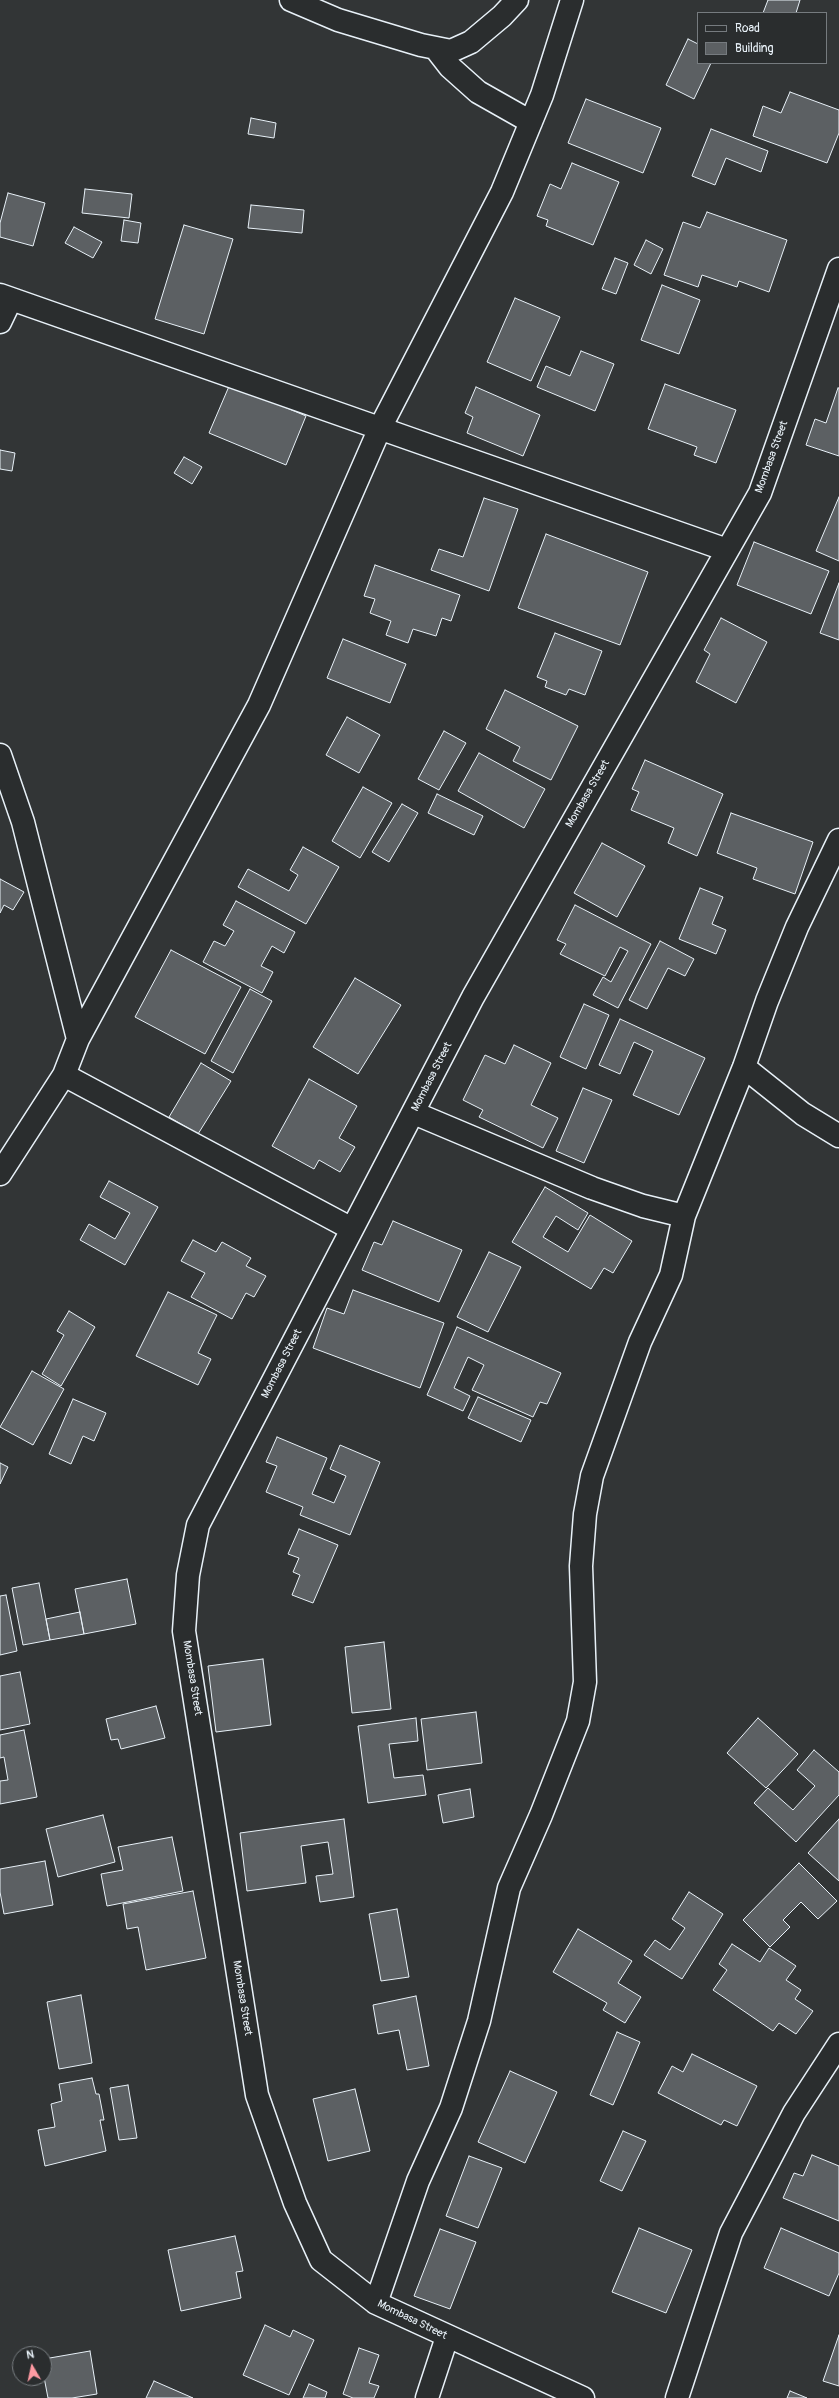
<!DOCTYPE html>
<style>
body{margin:0}
#map{position:relative;width:839px;height:2398px;overflow:hidden;background:#323536;font-family:Pangolin,sans-serif}
canvas{display:block}
.legend{position:absolute;left:697px;top:12px;width:130px;height:52px;box-sizing:border-box;background:#2a2d2e;border:1px solid #767b7f;margin:0;padding:5px 7px;list-style:none;font-size:12px;color:#e8f1f8}
.legend li{display:flex;align-items:center;gap:8px;height:20px}
.legend b{width:20px;border:1px solid #767b7f}
.north{position:absolute;left:12px;top:2346px;width:40px;height:40px;box-sizing:border-box;background:#2a2d2e;border:1px solid #767b7f;border-radius:50%;rotate:351deg;font-size:11px;font-weight:700;line-height:16px;text-align:center;color:#e8f1f8}
.north::after{content:'';display:block;margin:auto;width:14px;height:18px;background:#ff9aa2;clip-path:polygon(50% 0,100% 100%,50% 72%,0 100%)}
</style>
<div id="map">
<canvas width="839" height="2398"></canvas>
<ul class="legend">
<li><b style="height:5px;background:#2a2d2e"></b>Road</li>
<li><b style="height:11px;background:#5c6063"></b>Building</li>
</ul>
<div class="north">N</div>
</div>
<script>
const ctx = document.querySelector('canvas').getContext('2d');
ctx.lineJoin = 'round';
function paint(path, color) {
  ctx.fillStyle = color;
  ctx.fill(path, 'evenodd');
}
function shape(rows) {
  const path = new Path2D();
  for (const r of rows) {
    path.moveTo(r[0], r[1]);
    for (let i = 2; i < r.length; i += 2) path.lineTo(r[i], r[i + 1]);
  }
  return path;
}
function strokePath(path, color, width, dash) {
  ctx.strokeStyle = color;
  ctx.lineWidth = width;
  ctx.lineCap = dash ? 'butt' : 'round';
  ctx.setLineDash(dash || []);
  ctx.stroke(path);
}
function drawText(font, color, halo, rows, align = 'center') {
  ctx.font = font + ' Pangolin,sans-serif';
  ctx.lineWidth = 3.5;
  ctx.setLineDash([]);
  ctx.textBaseline = 'middle';
  ctx.strokeStyle = halo;
  ctx.fillStyle = color;
  for (const [text, x, y, turn = 0] of rows) {
    ctx.save();
    ctx.translate(x, y);
    ctx.rotate((+turn || 0) * Math.PI / 180);
    ctx.textAlign = isNaN(turn) ? turn : align;
    if (halo) ctx.strokeText(text, 0, 0);
    ctx.fillText(text, 0, 0);
    ctx.restore();
  }
}
const building = shape([
 [768,0,800,0,796,13,763,13,768,0],
 [688,39,698,44,698,63,711,63,694,99,666,85,688,39],
 [790,92,839,110,839,133,827,163,753,136,763,106,781,113,790,92],
 [586,99,661,128,643,173,568,143,586,99],
 [251,118,276,123,274,138,248,134,251,118],
 [711,129,768,151,761,172,726,158,715,185,692,176,711,129],
 [572,163,619,182,593,245,546,226,548,220,537,216,550,184,561,189,572,163],
 [85,189,132,194,129,218,82,213,85,189],
 [8,193,45,203,33,246,0,237,0,223,8,193],
 [251,205,304,210,302,233,248,228,251,205],
 [707,212,787,240,769,292,739,281,737,287,702,275,698,287,664,275,683,222,700,228,707,212],
 [124,220,141,223,138,243,121,241,124,220],
 [184,225,233,239,204,334,155,319,184,225],
 [74,227,102,242,93,258,65,243,74,227],
 [646,240,663,249,651,274,634,265,646,240],
 [615,258,628,263,616,294,602,289,615,258],
 [662,285,700,300,679,354,641,340,662,285],
 [515,298,560,317,531,381,487,362,515,298],
 [581,351,614,364,595,411,537,387,546,366,570,376,581,351],
 [230,384,306,416,286,465,209,433,230,384],
 [665,384,736,410,716,463,694,455,697,447,648,429,665,384],
 [476,387,540,415,523,456,467,433,473,417,465,413,476,387],
 [838,388,839,388,839,456,806,445,815,419,826,423,838,388],
 [0,450,15,453,12,471,0,469,0,450],
 [184,457,202,467,192,484,174,473,184,457],
 [839,497,839,561,816,551,839,497],
 [484,498,518,509,489,591,431,570,439,549,463,557,484,498],
 [546,534,648,572,620,645,518,608,546,534],
 [754,542,829,571,811,614,737,585,754,542],
 [375,565,460,595,451,621,442,618,436,636,413,629,408,643,386,635,391,621,370,613,375,599,364,596,375,565],
 [839,583,839,640,820,633,839,583],
 [721,618,767,642,736,703,696,682,710,654,704,650,721,618],
 [555,633,602,651,585,695,569,689,566,695,545,687,547,681,537,677,555,633],
 [343,639,406,664,390,703,327,678,343,639],
 [505,690,578,726,551,780,513,761,520,747,486,729,505,690],
 [347,717,380,735,359,773,326,755,347,717],
 [444,731,466,743,439,790,418,779,444,731],
 [479,753,545,789,524,828,458,791,479,753],
 [645,760,723,794,697,856,668,843,674,828,631,810,639,792,632,789,645,760],
 [363,787,392,803,360,858,332,841,363,787],
 [437,794,483,816,474,835,428,813,437,794],
 [402,804,418,813,389,862,372,852,402,804],
 [731,813,813,842,795,894,753,879,757,868,717,853,731,813],
 [602,843,645,866,617,917,574,893,602,843],
 [303,847,339,867,306,924,238,887,248,869,289,891,298,875,290,870,303,847],
 [0,879,24,892,13,910,4,905,0,913,0,879],
 [700,888,723,897,712,924,726,930,716,954,679,939,700,888],
 [236,901,295,932,284,953,272,946,261,966,273,972,262,993,203,962,214,941,225,946,234,931,223,925,236,901],
 [575,905,651,944,618,1008,593,995,603,977,611,982,628,951,620,947,605,976,560,954,566,944,557,940,575,905],
 [660,941,694,959,685,976,668,968,647,1009,629,1000,660,941],
 [171,950,241,987,205,1054,135,1017,171,950],
 [355,978,401,1005,358,1074,313,1047,355,978],
 [250,989,272,1001,233,1073,211,1061,250,989],
 [584,1004,609,1015,586,1069,560,1057,584,1004],
 [620,1019,705,1058,679,1115,633,1095,653,1051,634,1042,620,1074,599,1065,620,1019],
 [514,1045,551,1063,531,1105,558,1118,543,1148,479,1117,483,1110,463,1100,485,1055,505,1064,514,1045],
 [201,1063,231,1081,198,1134,169,1117,201,1063],
 [309,1079,357,1106,339,1138,355,1147,340,1172,319,1160,314,1169,272,1146,309,1079],
 [583,1088,612,1100,584,1163,556,1151,583,1088],
 [109,1181,158,1207,125,1265,80,1240,89,1224,115,1239,130,1213,100,1197,109,1181],
 [545,1187,588,1213,578,1230,556,1216,543,1237,568,1252,590,1215,632,1241,613,1273,604,1268,591,1289,512,1242,545,1187],
 [393,1221,462,1250,439,1302,362,1270,374,1242,382,1245,393,1221],
 [193,1240,216,1252,222,1242,251,1258,246,1266,266,1276,254,1297,246,1293,232,1319,191,1297,205,1273,181,1261,193,1240],
 [489,1252,521,1267,488,1332,457,1317,489,1252],
 [353,1290,444,1323,420,1388,313,1348,327,1308,344,1314,353,1290],
 [168,1292,217,1315,198,1353,211,1359,198,1385,136,1356,168,1292],
 [69,1311,95,1327,61,1386,42,1374,64,1335,57,1331,69,1311],
 [457,1327,561,1373,547,1404,540,1402,533,1417,472,1390,484,1365,468,1357,454,1388,470,1396,463,1411,427,1395,457,1327],
 [32,1371,64,1389,33,1445,0,1427,32,1371],
 [478,1397,531,1420,521,1442,468,1418,478,1397],
 [73,1399,106,1413,94,1441,83,1436,71,1464,49,1454,73,1399],
 [277,1437,327,1458,312,1494,334,1503,346,1476,330,1469,340,1445,380,1462,350,1535,300,1515,303,1507,266,1492,277,1466,266,1462,277,1437],
 [0,1463,8,1467,0,1484,0,1463],
 [299,1529,338,1545,313,1603,292,1595,300,1575,293,1572,299,1558,288,1554,299,1529],
 [127,1579,136,1624,84,1634,75,1589,127,1579],
 [39,1583,50,1640,23,1645,12,1588,39,1583],
 [6,1595,17,1651,0,1655,0,1596,6,1595],
 [80,1612,84,1634,50,1640,46,1619,80,1612],
 [384,1642,391,1709,352,1713,345,1647,384,1642],
 [263,1659,271,1725,216,1732,208,1666,263,1659],
 [20,1672,30,1724,0,1730,0,1676,20,1672],
 [156,1706,165,1738,121,1749,118,1739,111,1740,106,1719,156,1706],
 [476,1712,482,1763,427,1770,421,1719,476,1712],
 [416,1718,418,1741,389,1744,394,1778,423,1775,426,1795,368,1803,358,1726,416,1718],
 [758,1718,798,1754,766,1788,727,1753,758,1718],
 [24,1730,37,1797,0,1804,0,1781,8,1780,4,1757,0,1758,0,1735,24,1730],
 [814,1750,839,1772,839,1795,796,1842,754,1803,768,1788,793,1810,815,1786,797,1770,814,1750],
 [470,1789,474,1817,443,1823,438,1795,470,1789],
 [103,1815,115,1862,58,1877,46,1829,103,1815],
 [344,1819,354,1897,320,1902,316,1876,333,1874,328,1842,301,1846,306,1883,247,1891,240,1833,344,1819],
 [839,1819,839,1881,808,1853,839,1819],
 [172,1837,183,1891,107,1906,101,1874,123,1870,118,1847,172,1837],
 [45,1861,53,1905,4,1914,0,1892,0,1869,45,1861],
 [799,1863,837,1901,818,1919,801,1902,783,1920,790,1927,770,1947,743,1920,799,1863],
 [193,1891,206,1958,146,1970,138,1927,127,1929,123,1904,193,1891],
 [689,1892,723,1914,682,1979,644,1955,655,1940,670,1950,685,1928,672,1919,689,1892],
 [397,1909,409,1977,381,1981,369,1914,397,1909],
 [578,1929,632,1961,618,1983,641,1997,625,2023,603,2010,607,2003,553,1972,578,1929],
 [732,1944,760,1962,769,1948,796,1966,786,1980,801,1990,795,1999,813,2011,796,2034,779,2023,773,2031,713,1990,727,1970,719,1964,732,1944],
 [81,1995,92,2063,59,2069,47,2002,81,1995],
 [416,1996,429,2066,407,2070,399,2030,378,2034,373,2005,416,1996],
 [617,2032,640,2042,613,2105,590,2095,617,2032],
 [692,2054,757,2086,737,2126,724,2120,721,2125,658,2093,672,2066,683,2072,692,2054],
 [510,2071,557,2092,525,2163,478,2142,510,2071],
 [92,2078,96,2094,99,2094,104,2120,100,2120,106,2151,45,2166,38,2130,55,2127,51,2104,62,2101,59,2084,92,2078],
 [128,2085,137,2138,119,2140,110,2088,128,2085],
 [355,2089,370,2151,328,2161,313,2099,355,2089],
 [623,2131,646,2141,622,2191,600,2181,623,2131],
 [812,2155,839,2166,839,2221,783,2198,794,2173,803,2176,812,2155],
 [469,2156,502,2168,478,2228,446,2216,469,2156],
 [639,2228,692,2250,666,2313,612,2292,639,2228],
 [781,2228,839,2253,839,2273,829,2296,764,2268,781,2228],
 [440,2229,476,2242,450,2309,414,2296,440,2229],
 [235,2236,243,2271,236,2272,241,2298,181,2311,168,2250,235,2236],
 [265,2325,290,2337,293,2330,314,2340,289,2395,243,2375,265,2325],
 [839,2335,839,2386,823,2381,839,2335],
 [359,2348,379,2355,369,2383,379,2386,374,2398,353,2398,343,2394,359,2348],
 [90,2351,97,2394,72,2398,48,2398,44,2377,44,2359,90,2351],
 [154,2381,193,2398,146,2398,154,2381],
 [309,2384,327,2392,325,2398,303,2398,309,2384],
 [790,2391,807,2398,787,2398,790,2391]
]);
paint(building, '#5c6063');
strokePath(building, '#e8f1f8', 1);
const minor = shape([
 [291,0,338,20,421,45,451,51,471,42,502,16,517,0],
 [436,49,450,67,478,92,531,122],
 [0,295,727,550],
 [0,322,11,299],
 [0,755,23,822,78,1039],
 [744,1067,803,1114,839,1136],
 [64,1075,352,1229],
 [414,1113,592,1188,643,1206,684,1216],
 [0,1174,64,1075,78,1039,259,705,380,428,502,192,542,95,572,0],
 [376,2303,418,2181,451,2108,479,2021,509,1888,541,1815,578,1721,585,1682,581,1566,585,1514,592,1476,640,1342,671,1275,684,1216,744,1067,767,1001,797,927,839,840],
 [427,2398,447,2337],
 [583,2398,376,2303,321,2260,295,2203,257,2095,184,1631,188,1575,198,1525,473,997,760,493,839,269],
 [677,2398,731,2233,794,2113,839,2044]
]);
strokePath(minor, '#e8f1f8', 25);
strokePath(minor, '#2a2d2e', 22);
drawText('11px', '#e8f1f8', '#2a2d2e', [
 ["Mombasa Street",772,457,-70],
 ["Mombasa Street",588,794,-60],
 ["Mombasa Street",432,1077,-63],
 ["Mombasa Street",282,1364,-63],
 ["Mombasa Street",192,1678,81],
 ["Mombasa Street",242,1998,81],
 ["Mombasa Street",412,2320,26]
]);
</script>
